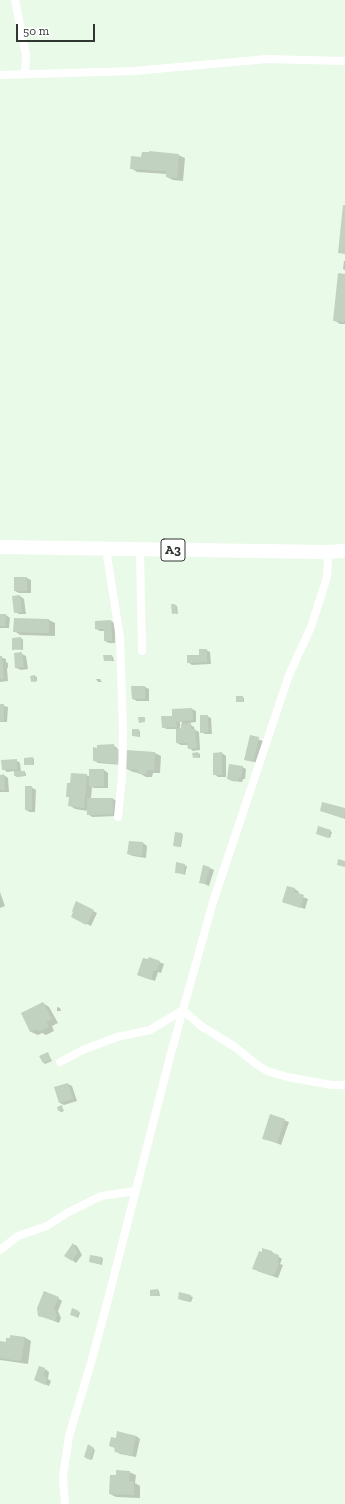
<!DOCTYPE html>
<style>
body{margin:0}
#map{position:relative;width:345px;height:1504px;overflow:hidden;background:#eafae8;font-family:"Zilla Slab",serif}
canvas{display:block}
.scale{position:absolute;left:16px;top:24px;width:79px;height:18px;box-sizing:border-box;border:2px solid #303730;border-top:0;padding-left:5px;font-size:12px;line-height:14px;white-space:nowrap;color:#303730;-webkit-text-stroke:3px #fff;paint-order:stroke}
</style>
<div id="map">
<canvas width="345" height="1504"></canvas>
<div class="scale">50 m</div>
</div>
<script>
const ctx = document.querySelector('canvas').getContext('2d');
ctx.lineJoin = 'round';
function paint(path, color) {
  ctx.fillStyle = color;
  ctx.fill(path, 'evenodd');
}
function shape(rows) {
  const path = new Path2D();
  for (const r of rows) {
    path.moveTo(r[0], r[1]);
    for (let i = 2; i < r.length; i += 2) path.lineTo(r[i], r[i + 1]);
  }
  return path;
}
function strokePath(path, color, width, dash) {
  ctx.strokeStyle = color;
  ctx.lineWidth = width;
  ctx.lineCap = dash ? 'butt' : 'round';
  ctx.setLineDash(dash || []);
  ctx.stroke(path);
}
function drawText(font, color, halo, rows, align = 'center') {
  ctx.font = font + ' "Zilla Slab",serif';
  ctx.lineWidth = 3.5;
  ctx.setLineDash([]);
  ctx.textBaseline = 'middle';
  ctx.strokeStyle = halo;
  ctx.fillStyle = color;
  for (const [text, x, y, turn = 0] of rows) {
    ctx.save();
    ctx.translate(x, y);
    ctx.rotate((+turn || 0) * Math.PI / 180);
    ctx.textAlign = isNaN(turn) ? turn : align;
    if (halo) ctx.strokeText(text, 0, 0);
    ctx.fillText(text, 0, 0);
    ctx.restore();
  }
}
paint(shape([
 [178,155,185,158,183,181,173,180,167,177,167,174,137,172,131,168,142,158],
 [344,261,345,261,345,270,343,269],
 [345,275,345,324,340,324,334,320],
 [15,578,27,578,31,580,31,593,19,593,15,591],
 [20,596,24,599,26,614,19,614,15,612],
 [175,605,177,606,178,614,173,613],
 [0,615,6,615,10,618,9,628,0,628],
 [49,620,55,623,55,636,20,635,14,631],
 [111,621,115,623,115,643,109,643,105,641,105,631,100,631,96,629],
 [13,638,23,639,23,650,13,649],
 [206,650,210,652,211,664,192,665,188,662,200,656],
 [22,654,26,656,28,669,21,670,16,668],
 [112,656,113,657,114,661,105,661],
 [0,657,6,659,6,662,8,663,8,668,7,668,8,681,0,682],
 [35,676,37,677,37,681,34,682,32,681],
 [96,679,100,679,102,682,98,682],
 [145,687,149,689,149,701,137,701,133,699],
 [242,697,244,698,244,702,237,702],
 [0,705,8,707,7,722,0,722],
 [192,709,196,711,196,722,188,723,194,727,195,730,199,732,200,750,193,751,189,748,188,745,181,745,177,743,177,729,167,729,162,727,173,717],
 [180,722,182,722,182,729,180,729],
 [207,716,211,718,212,734,205,734,201,732],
 [138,730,140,731,140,737,133,736],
 [251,737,263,741,257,763,246,759],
 [113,745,117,748,123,765,98,763,94,760],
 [155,753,161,756,160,773,153,773,152,777,146,777,139,773,133,772,127,769],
 [198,753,200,754,200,758,193,757],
 [222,753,226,756,226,777,218,777,214,774],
 [33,758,34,759,34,765,25,764],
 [16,760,20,763,21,772,26,773,26,776,17,777,15,776,15,771,7,772,3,769],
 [242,767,246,769,245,779,243,779,242,782,232,781,228,779],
 [104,770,108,773,108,788,94,788,92,787,91,799,113,799,117,801,117,816,92,817,88,814,88,811,75,809,69,805,70,798,67,796,86,775,90,777],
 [4,775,8,778,9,792,0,792,0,776],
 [31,787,36,790,35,812,30,812,26,810],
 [323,803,345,809,345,819,321,811],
 [330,831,332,832,330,838,318,834],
 [182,834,183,835,181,847,175,846],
 [130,842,143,843,147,846,146,858,133,856,128,854],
 [177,864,187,866,185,875,176,872],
 [210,868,214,870,209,886,200,882],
 [295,889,299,892,298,895,308,899,305,909,283,902],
 [0,892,5,906,0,908],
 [77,903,97,913,91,926,72,916],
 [149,958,164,964,161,973,158,972,155,981,138,975],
 [43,1003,49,1007,58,1023,52,1026,54,1031,46,1035,42,1033,38,1035,31,1032,22,1013],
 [57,1007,60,1008,61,1011,57,1011],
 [48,1053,52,1061,45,1064,44,1063],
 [68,1084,72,1086,77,1101,64,1105,60,1103,56,1088],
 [62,1107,64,1111,61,1112,59,1111],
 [284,1120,289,1122,281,1145,264,1138],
 [73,1244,77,1246,82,1255,76,1263,72,1260],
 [272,1252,282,1259,280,1264,283,1265,278,1278,257,1271],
 [101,1258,103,1258,102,1265,90,1262],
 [158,1290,159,1291,160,1296,151,1295],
 [180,1293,193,1297,191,1302,181,1300],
 [58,1298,62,1301,58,1311,61,1318,59,1323,39,1315],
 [79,1312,80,1313,78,1318,71,1314],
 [24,1337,31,1341,28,1364,0,1360,0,1342,7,1343],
 [45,1369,49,1372,48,1379,51,1381,49,1386,39,1382],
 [118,1433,136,1436,140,1439,136,1457,120,1454,116,1451,115,1448,110,1446,116,1439],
 [89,1446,95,1450,92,1460,86,1458],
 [129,1472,136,1475,135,1483,140,1486,140,1498,116,1497,110,1494,117,1476]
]), '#0003');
paint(shape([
 [149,151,179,154,177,178,166,177,166,171,130,169,131,156,141,157,142,152,149,152],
 [343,205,345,205,345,254,338,253],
 [338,273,345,274,345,322,333,321],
 [14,577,27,577,27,591,14,591],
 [20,595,22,612,14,613,12,596],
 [171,604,175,604,177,613,172,614],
 [0,614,6,614,5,626,0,626],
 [14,618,49,619,49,633,13,632],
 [111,620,112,641,104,641,104,629,95,629,95,621],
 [21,637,22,649,12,650,12,638],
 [199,649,207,649,207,662,187,663,187,655,199,655],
 [22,652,24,667,15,668,14,653],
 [103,655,112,655,112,661,104,661],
 [0,656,2,656,4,679,0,679],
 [35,675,36,681,31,682,30,676],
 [131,686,145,686,145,699,132,699],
 [236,696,243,696,243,702,236,702],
 [0,704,4,704,4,721,0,721],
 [192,708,193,720,176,722,177,727,162,728,161,716,172,716,172,709],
 [200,715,208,715,208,732,200,733],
 [138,717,145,717,145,722,139,723],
 [191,723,191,729,195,729,197,748,188,749,187,743,176,743,176,729,181,728,181,724],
 [132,729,139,729,139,736,132,736],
 [250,735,259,737,253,762,244,760],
 [114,744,114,749,119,749,119,764,93,761,93,747,97,748,97,745],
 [127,750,155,752,154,770,147,770,146,774,138,774,138,770,126,769],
 [198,752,199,757,193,758,192,753],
 [222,752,222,775,213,775,213,753],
 [33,757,33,765,24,765,24,758],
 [17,759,17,769,2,770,1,760],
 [229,764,243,766,241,778,239,777,238,781,227,779],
 [89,769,104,769,104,786,89,787],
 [14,771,25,771,25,776,14,776],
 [71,773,87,774,84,808,68,806,69,797,66,797,67,783,70,783],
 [4,774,5,790,0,790,0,775],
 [25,786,32,786,32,810,25,810],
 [87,798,113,798,113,814,87,815],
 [322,802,345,808,344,818,320,811],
 [318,826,331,830,328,838,316,834],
 [175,832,182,833,180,847,173,846],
 [129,841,143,842,142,856,127,854],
 [338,859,345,861,345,867,337,865],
 [176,862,185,864,184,874,175,873],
 [203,865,210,867,205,884,199,883],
 [287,886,295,888,294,892,304,895,300,908,282,902],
 [76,901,94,910,86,925,71,917,73,912,72,911],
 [149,957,160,961,157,971,154,970,151,980,137,975,143,958,148,959],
 [43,1002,52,1019,46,1022,49,1027,39,1032,37,1029,30,1032,21,1013],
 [48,1052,51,1060,43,1063,39,1056],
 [68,1083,73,1099,59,1103,54,1087],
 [62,1105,63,1110,58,1111,57,1107],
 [270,1114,285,1119,277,1143,262,1139],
 [73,1243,78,1252,72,1261,64,1256],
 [262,1248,272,1251,273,1253,279,1255,277,1261,279,1262,274,1276,252,1269,259,1251,262,1252],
 [90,1255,102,1257,100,1264,89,1262],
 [158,1289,158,1296,150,1296,150,1290],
 [44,1291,59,1297,54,1308,57,1315,55,1321,38,1316,37,1308],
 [179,1292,191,1295,190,1302,178,1299],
 [72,1308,79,1311,76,1317,70,1315],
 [10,1335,25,1337,21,1361,0,1358,0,1341,6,1342,6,1338,10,1338],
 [39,1366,45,1368,44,1376,47,1378,45,1385,34,1380],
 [117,1431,136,1436,132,1456,115,1452,114,1447,109,1446,111,1437,116,1438],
 [88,1444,94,1448,90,1460,84,1457],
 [116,1470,130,1471,129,1481,134,1482,134,1495,109,1494,110,1475,116,1475]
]), '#c1d2c0');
strokePath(shape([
 [15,0,26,55,25,74],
 [0,75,134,71,267,59,345,61],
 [106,549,120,638,123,730,122,777,118,817],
 [140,550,142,651],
 [60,1062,83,1050,117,1037,150,1030,183,1010,201,1026,235,1047,256,1064,267,1071,287,1077,332,1085,345,1085],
 [0,1250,18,1236,47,1226,67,1213,101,1196,135,1191],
 [65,1504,63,1477,69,1436,91,1363,107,1303,171,1053,213,902,289,675,311,627,327,577,328,563,325,552]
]), '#fff', 8);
strokePath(shape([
 [0,547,325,552,345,551]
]), '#fff', 14);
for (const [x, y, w] of [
 [173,550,24]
]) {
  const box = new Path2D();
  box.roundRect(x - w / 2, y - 11, w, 22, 3);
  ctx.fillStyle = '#fff';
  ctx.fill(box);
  strokePath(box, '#303730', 1);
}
drawText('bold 13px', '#303730', null, [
 ["A3",173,550]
]);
</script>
